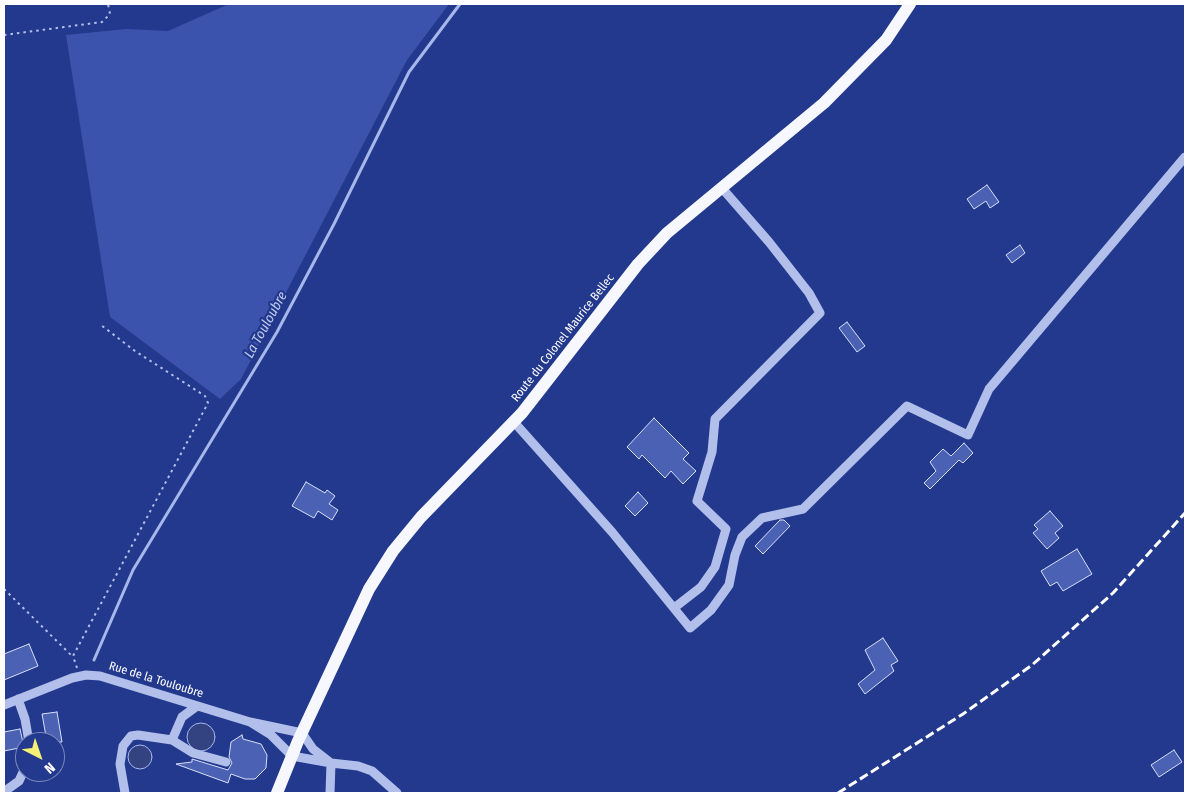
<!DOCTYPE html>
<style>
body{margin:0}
#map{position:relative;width:1189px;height:797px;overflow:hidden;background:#23398d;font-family:"Fira Sans Condensed",sans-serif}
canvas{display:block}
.frame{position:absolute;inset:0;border:5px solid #fff;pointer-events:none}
.north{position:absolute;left:15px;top:732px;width:50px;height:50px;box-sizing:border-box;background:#23398d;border:1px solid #7b88bb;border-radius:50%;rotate:139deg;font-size:14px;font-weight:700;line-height:20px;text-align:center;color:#fff}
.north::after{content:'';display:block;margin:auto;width:18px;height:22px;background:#f6ef75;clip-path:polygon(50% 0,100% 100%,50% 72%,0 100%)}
</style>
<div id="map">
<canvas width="1189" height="797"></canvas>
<div class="frame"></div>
<div class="north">N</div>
</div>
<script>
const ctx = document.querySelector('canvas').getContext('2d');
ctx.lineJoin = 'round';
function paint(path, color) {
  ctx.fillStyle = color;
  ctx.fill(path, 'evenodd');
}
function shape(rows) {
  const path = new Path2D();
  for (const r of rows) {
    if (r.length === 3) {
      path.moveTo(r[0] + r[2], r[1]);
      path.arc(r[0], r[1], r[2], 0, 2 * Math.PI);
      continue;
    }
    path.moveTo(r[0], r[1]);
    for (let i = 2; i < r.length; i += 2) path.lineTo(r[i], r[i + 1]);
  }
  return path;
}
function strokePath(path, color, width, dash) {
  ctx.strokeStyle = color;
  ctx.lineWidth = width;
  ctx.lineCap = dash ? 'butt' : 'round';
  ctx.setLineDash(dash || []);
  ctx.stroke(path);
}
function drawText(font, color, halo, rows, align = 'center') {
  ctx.font = font + ' "Fira Sans Condensed",sans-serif';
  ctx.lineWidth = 4.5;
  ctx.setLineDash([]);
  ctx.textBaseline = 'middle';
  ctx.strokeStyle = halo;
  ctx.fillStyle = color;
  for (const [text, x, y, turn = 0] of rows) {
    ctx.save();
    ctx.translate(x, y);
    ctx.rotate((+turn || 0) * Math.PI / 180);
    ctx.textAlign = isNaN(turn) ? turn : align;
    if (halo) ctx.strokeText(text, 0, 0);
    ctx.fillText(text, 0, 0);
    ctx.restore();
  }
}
paint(shape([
 [229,4,449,4,407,60,241,379,220,399,110,317,66,35,126,29,168,31]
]), '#3b53ac');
const water = shape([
 [201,737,14],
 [140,757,12]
]);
paint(water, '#334382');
strokePath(water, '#a6b7ec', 1);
strokePath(shape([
 [94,660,133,570,277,332,334,224,409,72,460,4]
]), '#a6b7ec', 3);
const building = shape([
 [987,185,999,202,990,208,986,201,974,209,967,199,987,185],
 [1020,245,1025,253,1012,263,1006,255,1020,245],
 [847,322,865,346,857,352,839,328,847,322],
 [654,418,689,453,683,459,696,471,683,484,671,471,665,478,642,455,639,459,627,447,654,418],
 [964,443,973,453,963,463,959,460,930,489,924,483,936,471,930,462,943,449,951,456,964,443],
 [306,482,325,493,327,490,335,496,329,504,338,510,332,520,318,511,314,518,292,506,306,482],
 [638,492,648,503,635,516,625,506,638,492],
 [1050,511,1063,526,1055,533,1059,538,1047,549,1033,533,1038,529,1034,525,1050,511],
 [780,520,784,520,790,526,763,554,755,546,780,520],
 [1077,549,1092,574,1063,591,1057,582,1050,586,1041,571,1077,549],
 [883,638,898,661,891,665,894,671,865,694,858,684,875,670,865,650,883,638],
 [29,644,38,666,4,680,4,654,29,644],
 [57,712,62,742,47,742,42,714,57,712],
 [20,729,24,747,4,751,4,732,20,729],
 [242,735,243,739,261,744,267,755,266,768,255,779,245,779,231,774,228,783,176,764,192,762,192,759,228,770,232,763,229,757,231,742,242,735],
 [1174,750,1182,762,1159,777,1151,765,1174,750]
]);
paint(building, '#4b62b4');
strokePath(building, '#d7dff8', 1);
strokePath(shape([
 [4,35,102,22,110,14,108,4],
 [4,589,73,657],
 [77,668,73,656,208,403,205,396,135,351,101,325]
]), '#b2bfeb', 2, [2.5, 4]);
strokePath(shape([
 [514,422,612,532,690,628,711,610,729,585,735,555,742,537,762,518,803,509,907,406,968,435,989,389,1185,157],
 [674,608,701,587,715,567,726,529,697,501,712,452,715,419,820,313,809,293,769,242,721,187],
 [18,699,25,719,29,742],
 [4,705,72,678,86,675,100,676,250,722,271,735,292,756,331,763,313,749,302,733,250,722],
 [172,740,182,717,197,706],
 [5,791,19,781,25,768],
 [125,793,120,764,123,746,131,736,138,735,172,740,193,753,226,762],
 [330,793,331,763,358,766,372,771,397,793]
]), '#b2bfeb', 9);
strokePath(shape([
 [277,793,298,741,369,589,393,551,421,517,522,413,638,264,667,233,824,103,886,40,910,4]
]), '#f7f8ff', 12);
strokePath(shape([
 [838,793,963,714,1032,665,1113,593,1185,513]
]), '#fff', 3, [9, 4]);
drawText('12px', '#fff', '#23398d', [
 ["Route du Colonel Maurice Bellec",563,338,-52],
 ["Rue de la Touloubre",156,680,17]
]);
drawText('italic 14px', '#becaf2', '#23398d', [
 ["La Touloubre",266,325,-61]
]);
</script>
